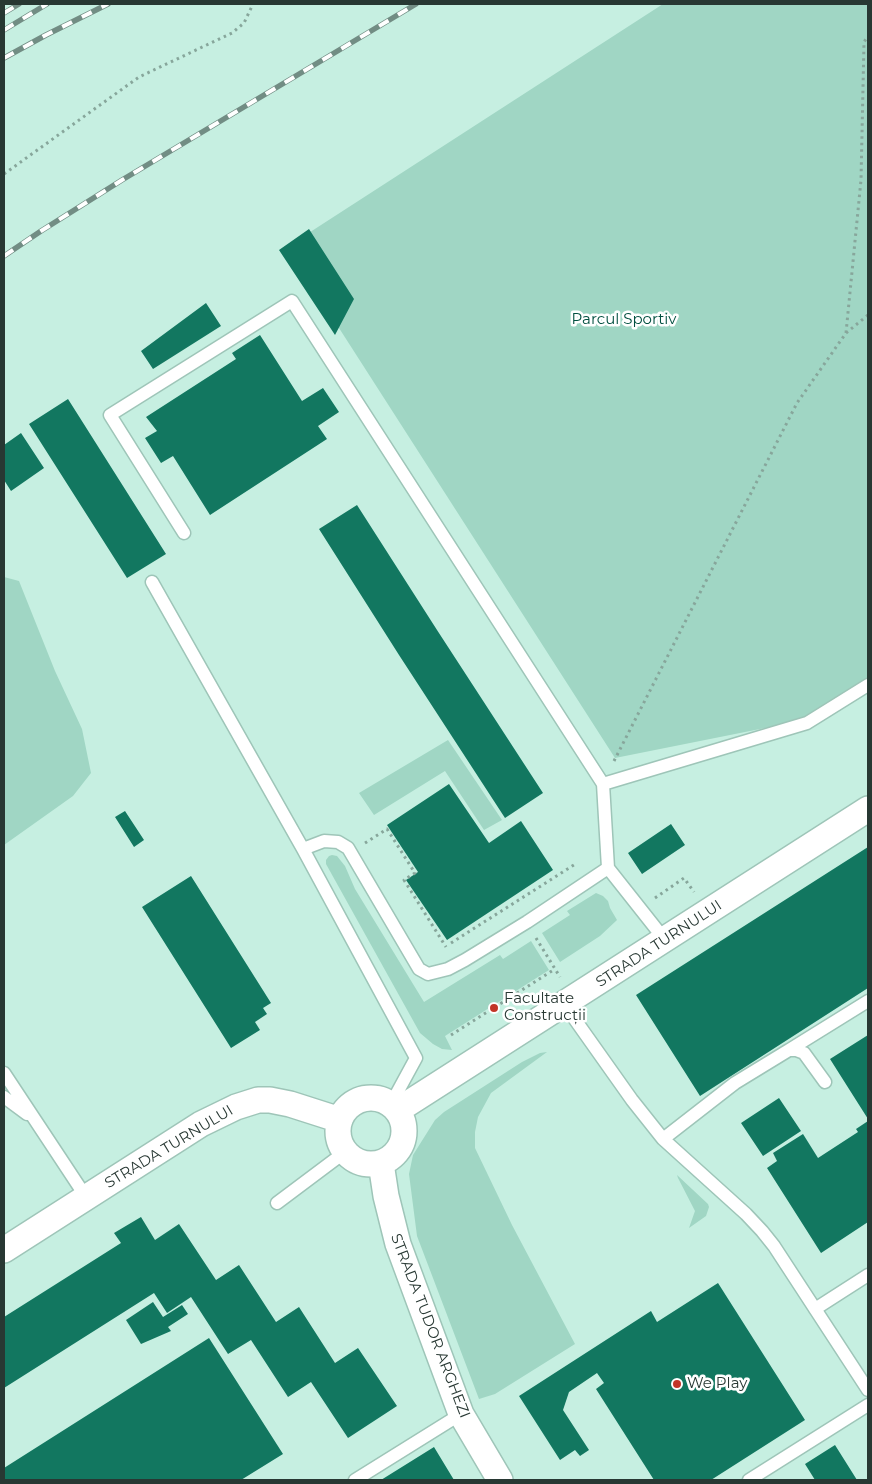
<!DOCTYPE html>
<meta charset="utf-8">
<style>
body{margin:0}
#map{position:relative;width:872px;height:1484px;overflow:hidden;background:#c6efe1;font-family:Montserrat,sans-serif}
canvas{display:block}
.frame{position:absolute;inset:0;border:5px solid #283833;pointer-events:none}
</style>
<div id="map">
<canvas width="872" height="1484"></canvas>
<div class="frame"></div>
</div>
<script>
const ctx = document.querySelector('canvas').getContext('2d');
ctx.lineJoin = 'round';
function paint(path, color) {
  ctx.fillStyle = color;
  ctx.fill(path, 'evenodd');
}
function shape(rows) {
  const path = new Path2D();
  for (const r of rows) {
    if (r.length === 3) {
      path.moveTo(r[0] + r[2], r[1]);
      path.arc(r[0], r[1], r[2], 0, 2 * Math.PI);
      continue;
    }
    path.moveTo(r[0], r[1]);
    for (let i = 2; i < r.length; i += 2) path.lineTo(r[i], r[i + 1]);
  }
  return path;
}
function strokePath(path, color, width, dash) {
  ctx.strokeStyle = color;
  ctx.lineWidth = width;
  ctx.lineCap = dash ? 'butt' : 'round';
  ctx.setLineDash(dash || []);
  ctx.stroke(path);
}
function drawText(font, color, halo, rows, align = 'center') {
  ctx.font = font + ' Montserrat,sans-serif';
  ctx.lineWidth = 5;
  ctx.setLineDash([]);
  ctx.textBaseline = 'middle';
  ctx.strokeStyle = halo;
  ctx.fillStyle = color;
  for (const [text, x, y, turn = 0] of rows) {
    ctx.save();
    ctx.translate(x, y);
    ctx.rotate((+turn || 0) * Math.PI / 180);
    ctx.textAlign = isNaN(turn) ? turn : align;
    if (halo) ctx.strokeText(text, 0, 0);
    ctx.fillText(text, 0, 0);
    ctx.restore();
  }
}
paint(shape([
 [663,4,868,4,868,679,805,720,615,758,287,247],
 [4,577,19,581,55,671,82,729,91,773,73,796,4,845],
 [448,740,502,820,484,830,445,771,374,815,359,793],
 [332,855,337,856,345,866,355,889,424,1002,500,955,503,959,531,941,549,970,445,1036,452,1050,442,1049,433,1044,420,1033,326,864,326,860,329,856],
 [596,893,603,896,608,901,610,908,617,920,600,936,560,962,542,933,570,915,567,911],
 [547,1052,491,1093,478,1117,475,1132,475,1148,512,1225,575,1344,495,1394,479,1399,417,1236,409,1174,413,1155,435,1120,444,1112,522,1062,540,1053],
 [677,1175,708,1204,709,1207,706,1216,689,1228,695,1211,678,1178]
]), '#a0d6c4');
paint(shape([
 [309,229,354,299,335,335,279,250],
 [206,303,221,326,153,369,141,351],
 [260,335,302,401,323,388,339,412,318,426,327,439,210,515,173,456,161,463,145,438,157,431,146,417,236,359,232,353],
 [68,399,166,554,127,578,29,424],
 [21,433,44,468,11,491,4,480,4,445],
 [357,505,437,630,543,793,505,818,399,655,319,529],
 [449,784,489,843,521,821,553,870,447,940,406,880,418,872,387,825],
 [125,811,144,840,134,847,115,817],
 [671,824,685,845,642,874,628,853],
 [868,847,868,988,700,1096,636,995],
 [191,876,271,1003,263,1008,267,1014,255,1022,260,1030,231,1048,142,907],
 [868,1035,868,1119,830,1059],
 [779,1098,801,1131,763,1156,741,1123],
 [868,1121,868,1222,821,1253,767,1168,777,1161,773,1153,803,1134,818,1158,858,1132,856,1129],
 [141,1217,155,1240,179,1224,216,1280,239,1265,276,1322,299,1307,335,1363,358,1348,397,1406,348,1438,311,1382,288,1397,251,1340,228,1354,191,1297,167,1313,154,1293,4,1388,4,1317,121,1243,114,1233],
 [718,1283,805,1420,711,1480,654,1480,596,1389,604,1383,597,1373,569,1392,563,1410,589,1450,580,1456,575,1450,560,1460,519,1396,651,1311,657,1322],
 [153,1302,163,1317,182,1305,188,1314,168,1327,171,1331,141,1344,126,1320],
 [209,1338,283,1454,241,1480,4,1480,4,1468],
 [835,1445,857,1480,815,1480,805,1464],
 [434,1447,454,1480,381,1480]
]), '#127760');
const lane = shape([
 [184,533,110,415,292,301,603,784,807,723,868,685],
 [152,582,303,849,416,1058,391,1104],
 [603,784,608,868,665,940],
 [303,849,324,841,338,842,348,848,419,969,428,974,448,969,465,960,527,922,608,868],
 [564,1004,632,1100,663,1139,746,1214,762,1231,774,1246,868,1390],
 [789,1050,868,1001],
 [4,1073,86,1197],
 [4,1097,27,1114],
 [663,1139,735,1083,789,1050,796,1050,804,1053,825,1082],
 [277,1203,345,1152],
 [815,1309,868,1275],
 [355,1480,461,1414],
 [749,1480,868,1405]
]);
const street = shape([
 [371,1131,33],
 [398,1110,868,809],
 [381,1163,386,1196,398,1244,461,1414,500,1480],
 [4,1250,201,1124,236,1107,258,1100,270,1100,290,1104,340,1120]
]);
strokePath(lane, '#9ec5b8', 15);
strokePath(street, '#9ec5b8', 28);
strokePath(shape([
 [4,174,139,77,232,33,244,23,253,4],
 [846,333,868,315],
 [614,761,797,403,846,333,861,180,864,42,868,36],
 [365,843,387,829,415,873,404,880,446,947],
 [655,898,684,878,694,892],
 [536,938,560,977],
 [451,943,577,863],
 [451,1035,555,969]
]), '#87a69b', 3, [2.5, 4]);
strokePath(lane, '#fff', 12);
strokePath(street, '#fff', 25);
const rail = shape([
 [4,13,19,4],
 [4,30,47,4],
 [4,58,46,35,108,4],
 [4,256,41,231,122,180,416,4]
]);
strokePath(rail, '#728d84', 5.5);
strokePath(rail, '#fff', 4, [11]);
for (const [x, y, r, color] of [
 [494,1008,5,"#c23528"],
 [677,1384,5,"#c23528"]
]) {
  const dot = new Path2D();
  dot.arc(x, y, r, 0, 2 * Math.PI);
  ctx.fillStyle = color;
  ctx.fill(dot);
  strokePath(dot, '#fff', 2);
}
drawText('15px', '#004f3f', '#fff', [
 ["Parcul Sportiv",624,320]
]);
drawText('15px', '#283833', '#fff', [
 ["STRADA TURNULUI",659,944,-33],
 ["STRADA TURNULUI",169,1147,-31],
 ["STRADA TUDOR ARGHEZI",430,1326,69]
]);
drawText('15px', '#283833', '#fff', [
 ["Facultate",504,999],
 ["Construcții",504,1016],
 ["We Play",687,1384]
], 'left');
</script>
